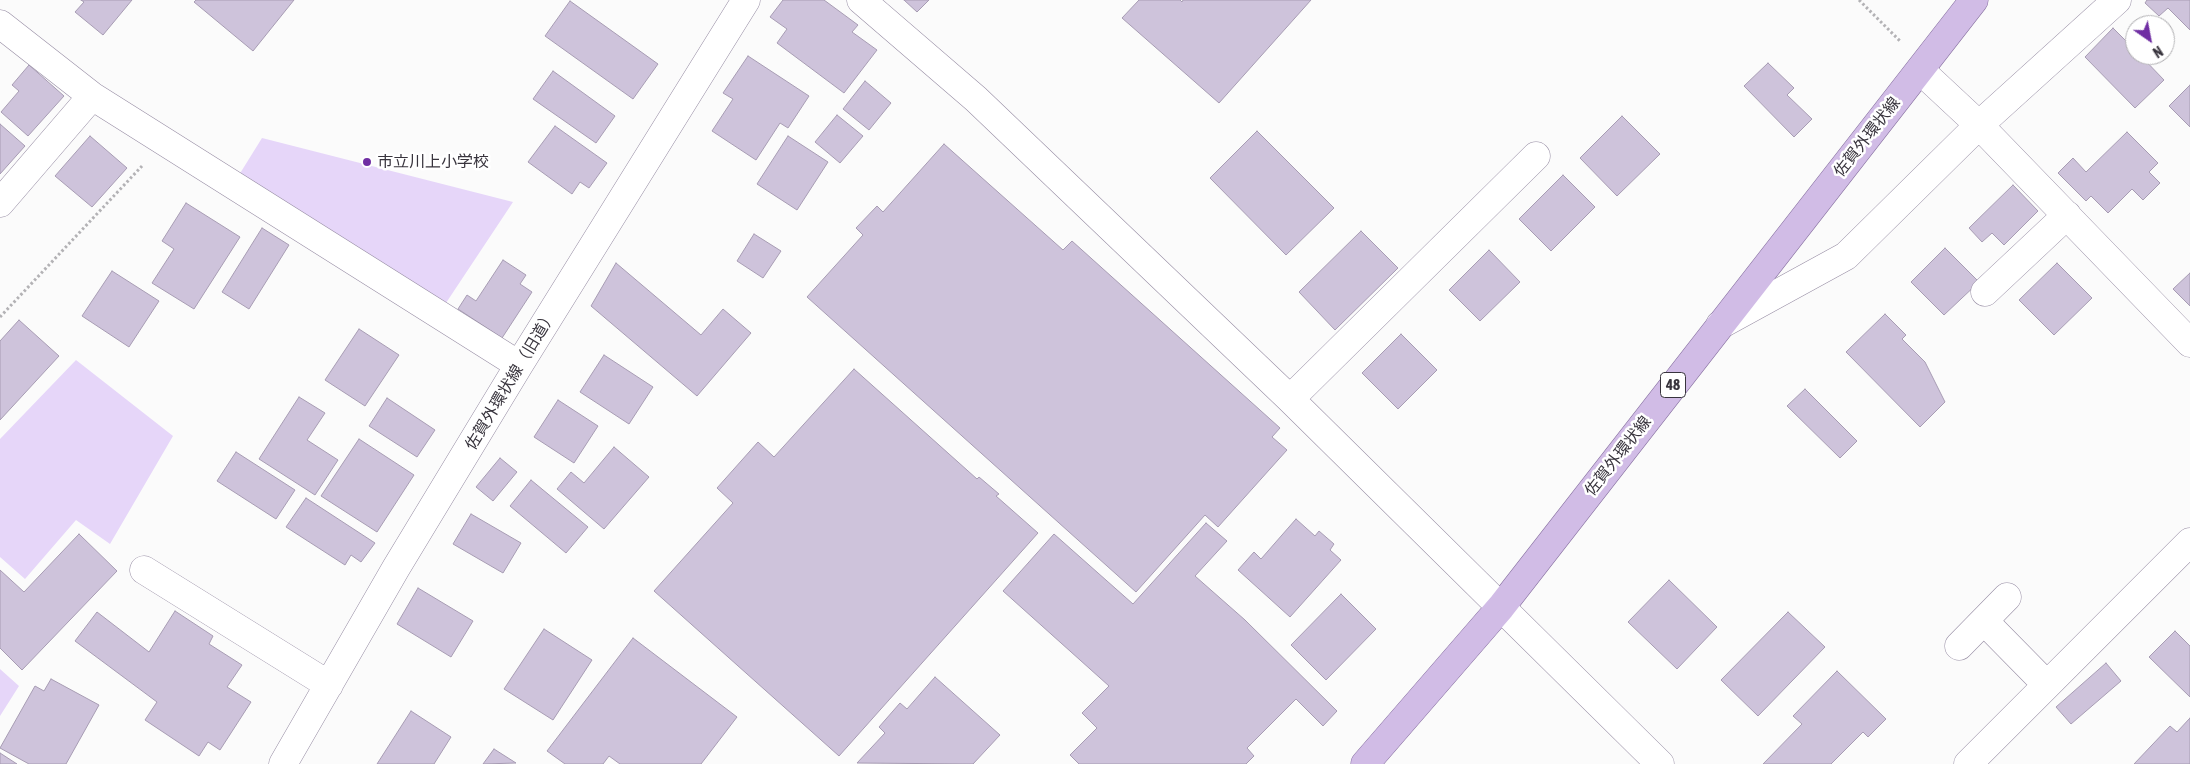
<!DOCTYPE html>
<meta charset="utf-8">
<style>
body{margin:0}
#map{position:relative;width:2190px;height:764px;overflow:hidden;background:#fbfbfb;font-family:"Asap Condensed",sans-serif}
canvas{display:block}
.north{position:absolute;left:2125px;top:15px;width:50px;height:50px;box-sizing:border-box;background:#fff;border:1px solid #afaeb1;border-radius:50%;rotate:147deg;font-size:14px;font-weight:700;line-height:20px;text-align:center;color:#38343d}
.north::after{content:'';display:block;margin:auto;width:18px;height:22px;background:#702ea3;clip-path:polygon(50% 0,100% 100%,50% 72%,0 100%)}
</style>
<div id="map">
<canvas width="2190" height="764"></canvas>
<div class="north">N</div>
</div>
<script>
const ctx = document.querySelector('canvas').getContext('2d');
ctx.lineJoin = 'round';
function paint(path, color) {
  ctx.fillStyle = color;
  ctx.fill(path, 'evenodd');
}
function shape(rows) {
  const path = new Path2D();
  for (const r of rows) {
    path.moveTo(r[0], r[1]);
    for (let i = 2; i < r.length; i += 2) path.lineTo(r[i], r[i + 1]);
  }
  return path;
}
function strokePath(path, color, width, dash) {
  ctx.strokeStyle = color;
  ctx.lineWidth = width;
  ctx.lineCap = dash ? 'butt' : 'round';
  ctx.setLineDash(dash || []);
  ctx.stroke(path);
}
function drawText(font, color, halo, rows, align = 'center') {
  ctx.font = font + ' "Asap Condensed","Noto Sans JP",sans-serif';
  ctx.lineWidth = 5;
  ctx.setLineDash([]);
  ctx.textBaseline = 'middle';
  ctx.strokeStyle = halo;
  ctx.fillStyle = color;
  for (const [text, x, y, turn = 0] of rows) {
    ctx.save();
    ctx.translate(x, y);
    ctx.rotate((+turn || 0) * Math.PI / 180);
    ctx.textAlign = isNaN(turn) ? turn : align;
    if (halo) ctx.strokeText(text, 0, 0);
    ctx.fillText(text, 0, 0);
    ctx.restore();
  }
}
paint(shape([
 [262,138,513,202,444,306,239,175],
 [76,360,173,436,110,544,76,520,25,579,0,557,0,439],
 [0,669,19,686,0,716]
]), '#e6d6f9');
const building = shape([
 [81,0,132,0,103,35,75,12,84,2,81,0],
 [196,0,294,0,253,51,194,2,196,0],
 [783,0,824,0,858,25,852,32,877,50,844,93,777,43,787,29,770,17,783,0],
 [904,0,929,0,917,12,904,0],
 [1139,0,1180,0,1182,2,1183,0,1311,0,1219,103,1122,18,1139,0],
 [2147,0,2190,0,2190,30,2168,8,2159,16,2145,3,2147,0],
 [570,1,658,64,633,99,545,36,570,1],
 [2113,28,2135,50,2135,55,2140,55,2164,80,2135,108,2085,57,2113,28],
 [748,56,809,96,788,128,780,123,756,160,712,131,733,99,723,93,748,56],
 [1768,63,1794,88,1787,95,1812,119,1794,137,1744,86,1768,63],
 [29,65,64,96,28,136,1,112,19,91,12,85,29,65],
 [553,71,615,116,596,143,533,99,553,71],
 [865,81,891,103,869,130,843,109,865,81],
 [2190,85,2190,127,2169,106,2190,85],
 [837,115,863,136,840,163,815,142,837,115],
 [1622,116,1660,154,1617,196,1580,158,1622,116],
 [0,124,25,146,0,174,0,124],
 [555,126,607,163,589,188,580,182,572,194,528,162,555,126],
 [1257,131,1334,208,1286,255,1210,178,1257,131],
 [2127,132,2158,163,2149,172,2160,183,2143,200,2132,189,2108,213,2091,196,2086,201,2058,173,2073,158,2086,172,2127,132],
 [90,136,127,168,92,207,55,176,90,136],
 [788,136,828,162,797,210,757,184,788,136],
 [944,144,1063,250,1072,241,1280,428,1272,437,1287,450,1218,527,1205,515,1136,592,807,297,863,235,856,228,877,206,883,212,944,144],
 [1563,175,1595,207,1551,251,1519,219,1563,175],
 [2013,185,2038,211,2004,245,1992,233,1982,242,1969,228,2013,185],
 [186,203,240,237,194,309,152,283,174,249,162,241,186,203],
 [262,228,289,245,249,309,222,292,262,228],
 [1361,231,1398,268,1335,330,1299,292,1361,231],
 [754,234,781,251,763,278,737,261,754,234],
 [1945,248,1979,282,1944,315,1911,282,1945,248],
 [1489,250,1520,282,1480,321,1449,290,1489,250],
 [503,260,526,275,520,284,532,292,502,338,458,309,467,295,476,301,503,260],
 [616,263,701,335,723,309,751,333,697,396,591,306,616,263],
 [2057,263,2092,298,2054,335,2019,300,2057,263],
 [112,271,159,301,129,347,82,316,112,271],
 [2190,273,2190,306,2173,289,2190,273],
 [1885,314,1906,335,1902,339,1925,362,1945,402,1920,427,1846,352,1885,314],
 [19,320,59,356,0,420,0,341,19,320],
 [359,329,399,355,365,406,325,380,359,329],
 [1401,334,1437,370,1398,409,1362,373,1401,334],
 [604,355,653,387,629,424,580,392,604,355],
 [854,369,977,479,979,477,999,494,996,496,1038,533,839,756,654,591,733,503,717,488,758,442,774,457,854,369],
 [1805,389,1857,441,1840,458,1787,406,1805,389],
 [299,397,325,413,307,440,338,460,315,495,259,459,299,397],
 [387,398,435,430,417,457,369,426,387,398],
 [558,400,598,426,574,463,534,437,558,400],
 [359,439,414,475,377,532,321,496,359,439],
 [614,447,649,477,604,529,557,489,571,472,584,483,614,447],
 [236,452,295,490,276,519,217,481,236,452],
 [500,458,517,472,493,501,476,487,500,458],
 [531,480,588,527,566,553,510,506,531,480],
 [306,498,375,543,361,562,351,555,345,565,286,527,306,498],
 [471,514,521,543,503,573,453,544,471,514],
 [1296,519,1315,536,1319,531,1334,544,1330,550,1341,560,1290,617,1238,570,1254,552,1261,559,1296,519],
 [1206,523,1227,541,1195,576,1245,620,1337,711,1323,726,1296,699,1247,748,1254,756,1246,764,1079,764,1070,755,1097,728,1082,713,1109,686,1003,591,1054,534,1133,604,1206,523],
 [79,534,117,571,22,670,0,648,0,570,24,592,79,534],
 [1669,580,1717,627,1677,669,1628,622,1669,580],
 [418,588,473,621,451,657,397,624,418,588],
 [1341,594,1376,629,1326,680,1291,645,1341,594],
 [175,611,213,636,209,644,242,665,227,687,251,702,220,750,208,742,199,756,145,720,157,702,75,641,97,612,149,652,175,611],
 [1788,612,1825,647,1758,716,1721,680,1788,612],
 [544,629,592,660,553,720,504,689,544,629],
 [2175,631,2190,646,2190,697,2149,657,2175,631],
 [633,638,737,717,701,764,620,764,609,756,603,764,565,764,547,751,633,638],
 [2106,663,2121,681,2071,724,2056,707,2106,663],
 [1837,671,1886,719,1868,737,1863,732,1831,764,1763,764,1802,724,1793,716,1837,671],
 [935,677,1000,735,973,764,857,763,885,733,879,727,900,703,907,709,935,677],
 [51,679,99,705,66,764,29,764,0,748,35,686,44,691,51,679],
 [411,711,451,737,434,764,377,764,411,711],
 [2190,718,2190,764,2134,764,2170,726,2177,732,2190,718],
 [494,749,516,763,483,764,494,749],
 [0,753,17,764,0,764,0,753]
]);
paint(building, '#cec3db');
strokePath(building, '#a79cb3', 1);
const minor = shape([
 [861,0,976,99,1290,399,1660,764],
 [2117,0,1979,125,2190,343],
 [0,24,92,96,519,365],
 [0,203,92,96],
 [1985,292,2067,215],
 [1720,325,1846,256,1979,125,1920,70],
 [1290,399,1536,156],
 [144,570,329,685],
 [1984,621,2047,685],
 [1959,646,2007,597],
 [283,764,396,568,519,365,746,0],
 [1968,764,2190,542]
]);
const major = shape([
 [1365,764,1501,607,1974,0]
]);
strokePath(minor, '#968ca3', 29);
strokePath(major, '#8770a0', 29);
strokePath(shape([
 [1859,0,1901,42],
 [0,317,142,166]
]), '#b3b2b5', 3, [2.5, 2.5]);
strokePath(minor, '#fff', 28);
strokePath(major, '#d1bce6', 28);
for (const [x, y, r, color] of [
 [367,162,5,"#702ea3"]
]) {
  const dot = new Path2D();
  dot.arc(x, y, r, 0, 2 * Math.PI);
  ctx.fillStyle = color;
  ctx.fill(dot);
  strokePath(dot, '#fff', 2);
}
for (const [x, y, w] of [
 [1673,385,25]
]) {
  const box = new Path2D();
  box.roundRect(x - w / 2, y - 12.5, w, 25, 4);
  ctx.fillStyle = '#fff';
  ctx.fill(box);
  strokePath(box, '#38343d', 1);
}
drawText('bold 15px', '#38343d', null, [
 ["48",1673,385]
]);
drawText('16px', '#38343d', '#fff', [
 ["佐賀外環状線",1867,137,-52],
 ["佐賀外環状線（旧道）",511,380,-59],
 ["佐賀外環状線",1618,456,-52]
]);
drawText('16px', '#38343d', '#fff', [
 ["市立川上小学校",377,162]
], 'left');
</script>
